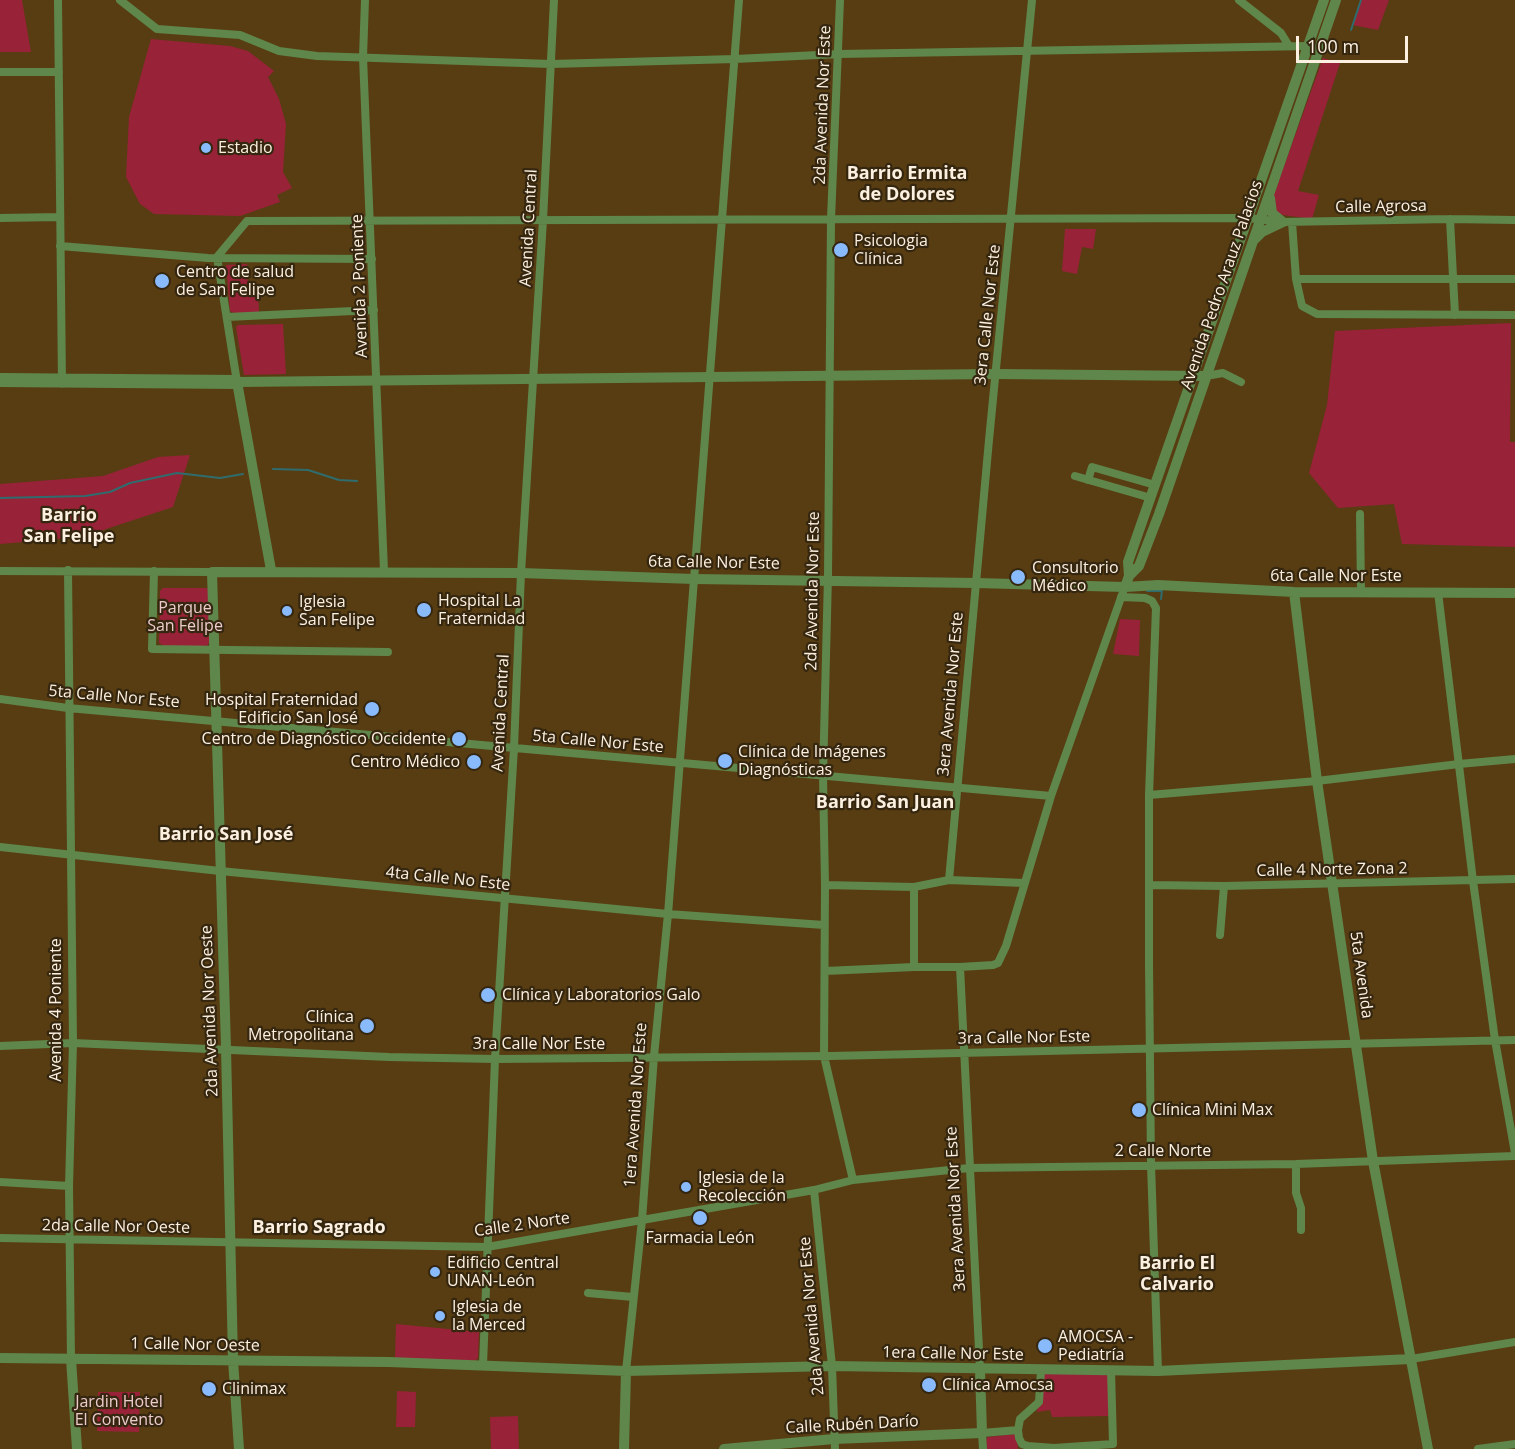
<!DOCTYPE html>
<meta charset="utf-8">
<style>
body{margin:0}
#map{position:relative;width:1515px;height:1449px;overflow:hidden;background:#583d13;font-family:"Open Sans",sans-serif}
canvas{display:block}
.scale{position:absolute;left:1296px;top:36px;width:112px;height:27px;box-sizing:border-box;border:3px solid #fcf0e0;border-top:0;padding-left:8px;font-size:18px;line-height:21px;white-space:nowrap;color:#fcf0e0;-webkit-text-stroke:4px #35260f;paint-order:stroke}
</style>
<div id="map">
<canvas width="1515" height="1449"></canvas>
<div class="scale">100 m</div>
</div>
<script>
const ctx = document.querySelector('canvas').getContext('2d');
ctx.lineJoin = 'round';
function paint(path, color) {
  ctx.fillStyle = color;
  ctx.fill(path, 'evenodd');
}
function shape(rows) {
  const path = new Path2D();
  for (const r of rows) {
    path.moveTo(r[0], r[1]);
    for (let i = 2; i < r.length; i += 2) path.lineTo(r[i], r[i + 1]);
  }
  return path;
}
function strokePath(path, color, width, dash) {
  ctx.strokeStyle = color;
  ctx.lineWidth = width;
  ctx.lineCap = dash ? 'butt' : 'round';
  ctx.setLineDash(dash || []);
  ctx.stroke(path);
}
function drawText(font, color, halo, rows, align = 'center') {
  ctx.font = font + ' "Open Sans",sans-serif';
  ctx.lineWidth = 4.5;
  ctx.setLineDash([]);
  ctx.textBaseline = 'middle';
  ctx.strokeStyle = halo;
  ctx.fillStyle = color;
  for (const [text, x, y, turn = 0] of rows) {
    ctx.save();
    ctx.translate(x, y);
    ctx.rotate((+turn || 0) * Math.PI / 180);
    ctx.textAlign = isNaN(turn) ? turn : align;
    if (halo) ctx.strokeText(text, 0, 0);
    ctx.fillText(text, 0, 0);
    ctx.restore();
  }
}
paint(shape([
 [0,0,22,0,31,52,0,52],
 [1361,0,1389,0,1378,30,1352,25],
 [151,39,230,46,248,51,274,71,268,77,279,99,286,124,283,172,292,188,277,195,280,202,240,216,154,214,140,204,126,177,129,117],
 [1323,58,1340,63,1298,191,1319,195,1312,219,1283,215,1276,212,1273,197],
 [1065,229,1096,229,1093,249,1082,247,1077,274,1062,271],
 [247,264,248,288,258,289,259,313,238,315,230,311,226,265],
 [1511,323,1510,442,1515,442,1515,547,1402,544,1394,504,1338,508,1309,473,1327,405,1335,331],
 [283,324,286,374,244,375,236,327,238,325],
 [190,455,173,507,82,537,0,544,0,484,103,476,158,457],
 [163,588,207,588,209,592,210,641,207,646,164,646,159,643,160,591],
 [1120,619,1140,620,1139,656,1113,654],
 [396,1324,479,1332,478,1358,475,1361,398,1360,395,1357],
 [1044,1373,1108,1374,1109,1416,1052,1417,1050,1410,1037,1412],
 [397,1391,416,1392,415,1427,396,1427],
 [98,1392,140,1392,139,1432,97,1431],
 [518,1416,519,1449,491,1449,490,1417],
 [1016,1434,1018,1449,987,1449,986,1439,988,1437]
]), '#982238');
strokePath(shape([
 [1351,30,1361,0],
 [273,469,308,470,339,480,357,481],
 [0,498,85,496,110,492,130,483,177,473,220,478,243,474],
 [1147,591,1162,591],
 [1161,599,1162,590]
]), '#2f6c6d', 2);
strokePath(shape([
 [58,0,62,384],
 [120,0,157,29,240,35,279,51,317,56,551,64,735,59,839,54,1310,46],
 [365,0,363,57,384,571],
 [840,0,831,219,828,576,823,776,825,885,824,1056,853,1180],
 [1239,0,1281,33,1289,46],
 [0,72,59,72],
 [0,218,60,217],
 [1450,219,1455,315],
 [1292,222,1296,279,1515,279],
 [60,246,208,258,372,259],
 [1296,279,1302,306,1317,314,1515,315],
 [227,317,374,310],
 [1206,376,1223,373,1241,382],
 [0,377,237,379],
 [237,382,217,257,247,221,1248,218,1283,222,1450,219,1515,220],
 [0,383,238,385],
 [1075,476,1151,498],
 [1088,480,1092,467,1155,485],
 [1360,514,1361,592],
 [68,570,73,1043,69,1186,71,1359],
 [0,571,212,572],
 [154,571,152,649,388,652],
 [1438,592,1473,881,1495,1040,1515,1153],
 [1121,597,1145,598,1152,601,1156,608,1149,795,1149,963,1151,1164,1158,1371],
 [0,699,68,708,1051,796],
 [1149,795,1317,781,1459,764,1515,759],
 [0,847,220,871,668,914,824,925],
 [949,880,989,440,1032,0],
 [825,885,914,887,949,880,1024,883],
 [1150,885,1224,886,1515,879],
 [914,887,914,967],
 [1220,935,1224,886],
 [960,967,980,1370],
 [825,971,914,967,960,967,993,965,998,963,1006,946,1051,796,1123,592],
 [0,1046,73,1043,389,1057,495,1059,831,1056,1515,1040],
 [1296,1164,1296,1193,1301,1208,1301,1230],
 [0,1182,69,1186],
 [814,1190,832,1366,835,1449],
 [0,1238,487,1247,814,1190,853,1180,969,1168,1296,1164,1515,1156],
 [588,1293,633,1297],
 [1411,1359,1515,1342],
 [483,1365,495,1059,514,748,521,573,543,220,554,0],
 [1041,1370,1039,1402,1020,1419,1018,1430,1019,1438,1022,1444,1028,1446,1054,1448,1113,1444,1111,1370],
 [626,1371,642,1220,654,1056,668,914,739,0],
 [983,1449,982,1433,1018,1430],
 [1478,1449,1515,1444]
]), '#5f874b', 8);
strokePath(shape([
 [1270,198,1272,213,1283,222],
 [1255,239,1262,232,1283,222],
 [271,570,237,382,996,374,1206,376],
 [1129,576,1128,562,1324,0],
 [1125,587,1129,576,1139,566,1159,514,1336,0],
 [1294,592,1317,781,1373,1161,1428,1449],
 [0,1358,389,1362,626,1371,832,1366,1158,1371,1411,1359],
 [71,1359,77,1449],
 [239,1449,233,1360,226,1048,212,572,521,573,694,579,976,583,1125,587,1158,585,1294,592,1515,593],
 [624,1449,626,1371],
 [724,1449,834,1439,982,1433,980,1370]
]), '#5f874b', 10);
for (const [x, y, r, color] of [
 [206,148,6,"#89bafc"],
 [841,250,8,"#89bafc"],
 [162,281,8,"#89bafc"],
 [1018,577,8,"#89bafc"],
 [424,610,8,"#89bafc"],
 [287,611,6,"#89bafc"],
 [372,709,8,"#89bafc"],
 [459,739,8,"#89bafc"],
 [725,761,8,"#89bafc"],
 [474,762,8,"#89bafc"],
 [488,995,8,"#89bafc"],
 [367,1026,8,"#89bafc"],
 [1139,1110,8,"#89bafc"],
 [686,1187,6,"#89bafc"],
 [700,1218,8,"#89bafc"],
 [435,1272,6,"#89bafc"],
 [440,1316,6,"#89bafc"],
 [1045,1346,8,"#89bafc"],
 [929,1385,8,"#89bafc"],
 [209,1389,8,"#89bafc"]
]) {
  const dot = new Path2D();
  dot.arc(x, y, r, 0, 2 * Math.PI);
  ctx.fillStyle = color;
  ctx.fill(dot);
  strokePath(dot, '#35260f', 2);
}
drawText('16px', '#fcf0e0', '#35260f', [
 ["2da Avenida Nor Este",823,105,-88],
 ["Calle Agrosa",1381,207,-1],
 ["Avenida Central",529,228,-87],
 ["Avenida Pedro Arauz Palacios",1222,285,-71],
 ["Avenida 2 Poniente",360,286,-92],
 ["3era Calle Nor Este",988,315,-84],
 ["6ta Calle Nor Este",714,563,1],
 ["6ta Calle Nor Este",1336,576],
 ["2da Avenida Nor Este",813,591,-89],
 ["3era Avenida Nor Este",951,694,-85],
 ["5ta Calle Nor Este",114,697,5],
 ["Avenida Central",501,713,-87],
 ["5ta Calle Nor Este",598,742,5],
 ["Calle 4 Norte Zona 2",1332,870,-1],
 ["4ta Calle No Este",448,879,6],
 ["5ta Avenida",1361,975,82],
 ["Avenida 4 Poniente",56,1010,-90],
 ["2da Avenida Nor Oeste",210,1011,-92],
 ["3ra Calle Nor Este",1024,1038,-1],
 ["3ra Calle Nor Este",539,1044],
 ["1era Avenida Nor Este",636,1105,-86],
 ["2 Calle Norte",1163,1151],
 ["3era Avenida Nor Este",956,1209,-93],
 ["Calle 2 Norte",522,1225,-8],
 ["2da Calle Nor Oeste",116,1227,1],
 ["2da Avenida Nor Este",812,1316,-95],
 ["1 Calle Nor Oeste",195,1345,1],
 ["1era Calle Nor Este",953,1354,1],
 ["Calle Rubén Darío",852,1425,-3]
]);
drawText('16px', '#fcf0e0', '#35260f', [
 ["Estadio",218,148],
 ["Psicologia",854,241],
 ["Clínica",854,259],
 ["Centro de salud",176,272],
 ["de San Felipe",176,290],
 ["Consultorio",1032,568],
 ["Médico",1032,586],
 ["Hospital La",438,601],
 ["Fraternidad",438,619],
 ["Iglesia",299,602],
 ["San Felipe",299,620],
 ["Hospital Fraternidad",358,700,"right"],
 ["Edificio San José",358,718,"right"],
 ["Centro de Diagnóstico Occidente",446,739,"right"],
 ["Clínica de Imágenes",738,752],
 ["Diagnósticas",738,770],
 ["Centro Médico",460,762,"right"],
 ["Clínica y Laboratorios Galo",502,995],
 ["Clínica",354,1017,"right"],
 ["Metropolitana",354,1035,"right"],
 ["Clínica Mini Max",1152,1110],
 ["Iglesia de la",698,1178],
 ["Recolección",698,1196],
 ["Farmacia León",700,1238,"center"],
 ["Edificio Central",447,1263],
 ["UNAN-León",447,1281],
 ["Iglesia de",452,1307],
 ["la Merced",452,1325],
 ["AMOCSA -",1058,1337],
 ["Pediatría",1058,1355],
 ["Clínica Amocsa",942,1385],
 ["Clinimax",222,1389]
], 'left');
drawText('16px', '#eccbcc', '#35260f', [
 ["Parque",185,608],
 ["San Felipe",185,626],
 ["Jardin Hotel",119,1402],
 ["El Convento",119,1420]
]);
drawText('bold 18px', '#fcf0e0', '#35260f', [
 ["Barrio Ermita",907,174],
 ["de Dolores",907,195],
 ["Barrio",69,516],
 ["San Felipe",69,537],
 ["Barrio San Juan",885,803],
 ["Barrio San José",226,835],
 ["Barrio Sagrado",319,1228],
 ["Barrio El",1177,1264],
 ["Calvario",1177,1285]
]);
</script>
